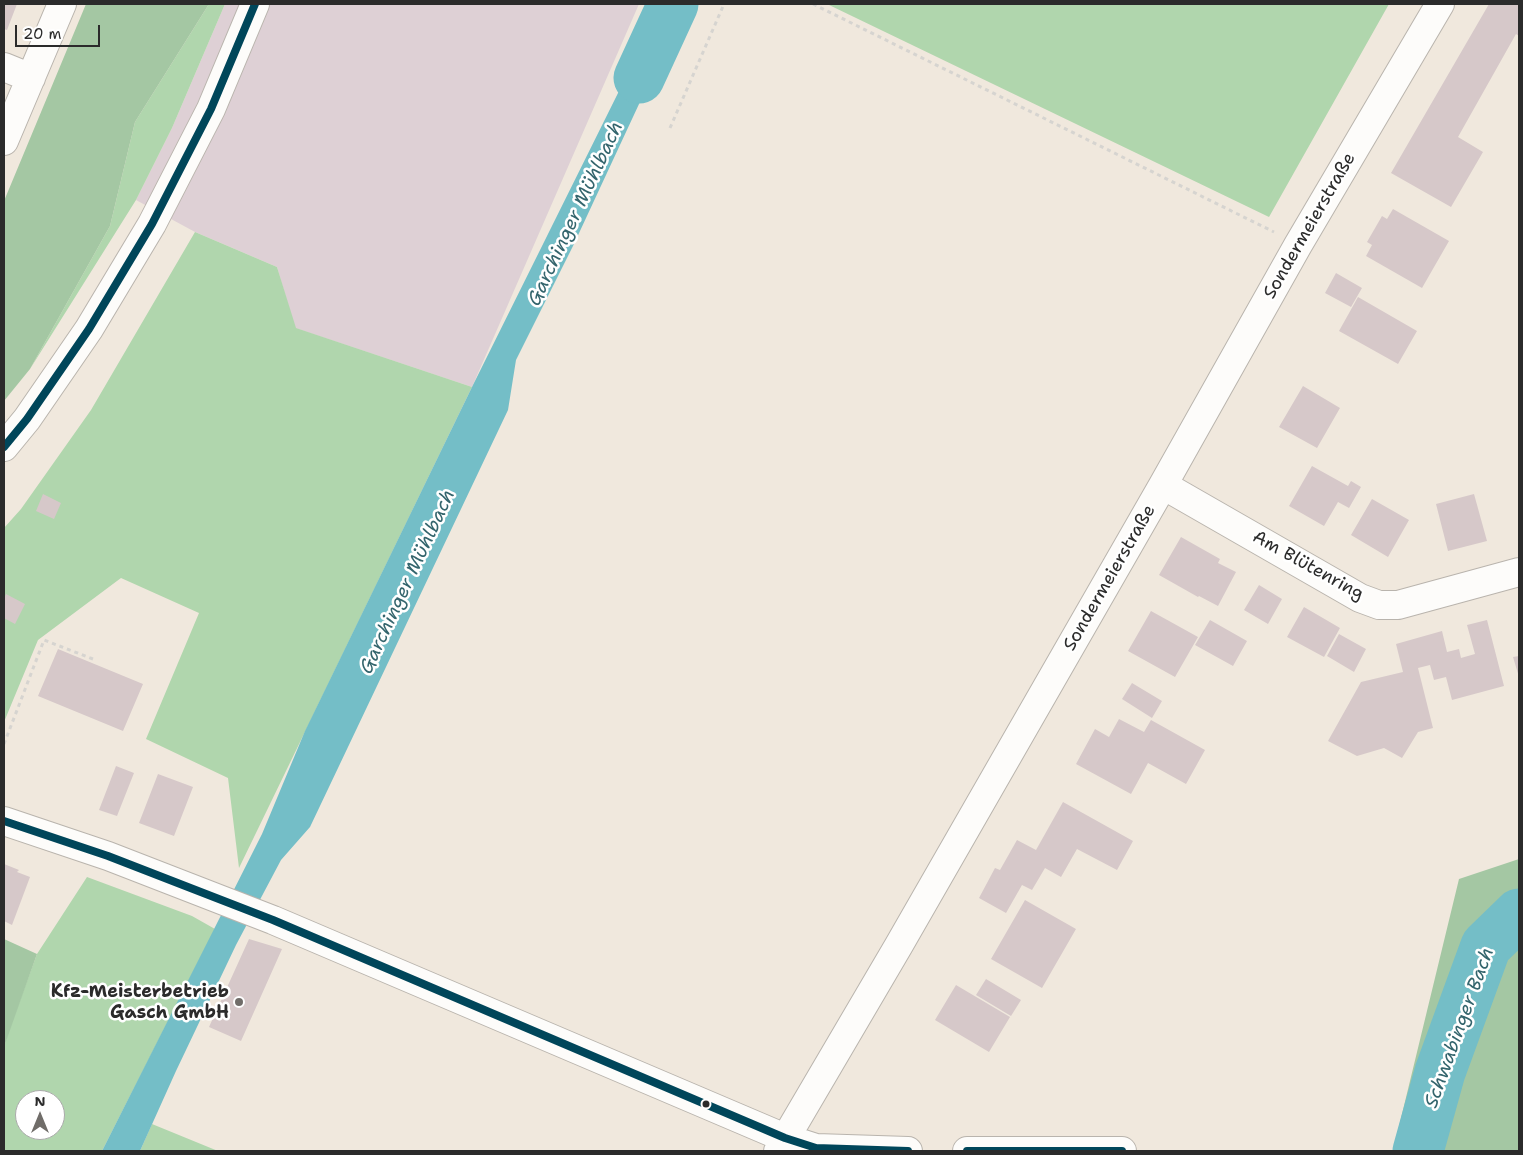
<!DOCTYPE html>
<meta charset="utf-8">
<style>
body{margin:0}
#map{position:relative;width:1523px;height:1155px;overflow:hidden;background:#f0e8dd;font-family:"Shantell Sans",sans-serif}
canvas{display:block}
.frame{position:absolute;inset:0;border:5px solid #2b2b2b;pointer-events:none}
.north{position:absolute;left:15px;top:1090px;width:50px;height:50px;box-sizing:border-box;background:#fff;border:1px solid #aaa;border-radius:50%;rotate:0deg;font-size:14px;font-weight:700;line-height:20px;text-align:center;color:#2b2b2b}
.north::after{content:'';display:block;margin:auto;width:18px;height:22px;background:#706d69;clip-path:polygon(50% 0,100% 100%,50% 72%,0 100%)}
.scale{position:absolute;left:15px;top:25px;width:85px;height:22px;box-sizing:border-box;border:2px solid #2b2b2b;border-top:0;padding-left:6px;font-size:15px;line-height:18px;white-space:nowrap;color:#2b2b2b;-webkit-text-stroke:4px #fff;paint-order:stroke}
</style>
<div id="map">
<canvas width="1523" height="1155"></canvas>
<div class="frame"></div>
<div class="north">N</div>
<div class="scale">20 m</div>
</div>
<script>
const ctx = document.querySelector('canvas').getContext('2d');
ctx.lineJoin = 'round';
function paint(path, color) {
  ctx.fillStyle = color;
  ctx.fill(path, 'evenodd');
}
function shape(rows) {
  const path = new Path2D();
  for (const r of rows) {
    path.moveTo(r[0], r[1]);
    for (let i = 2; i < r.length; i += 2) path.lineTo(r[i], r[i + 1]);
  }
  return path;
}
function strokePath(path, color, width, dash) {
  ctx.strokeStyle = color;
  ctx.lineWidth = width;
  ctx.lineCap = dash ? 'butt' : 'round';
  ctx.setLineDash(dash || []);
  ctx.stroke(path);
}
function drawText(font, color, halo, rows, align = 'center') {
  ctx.font = font + ' "Shantell Sans",sans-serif';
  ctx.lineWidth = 5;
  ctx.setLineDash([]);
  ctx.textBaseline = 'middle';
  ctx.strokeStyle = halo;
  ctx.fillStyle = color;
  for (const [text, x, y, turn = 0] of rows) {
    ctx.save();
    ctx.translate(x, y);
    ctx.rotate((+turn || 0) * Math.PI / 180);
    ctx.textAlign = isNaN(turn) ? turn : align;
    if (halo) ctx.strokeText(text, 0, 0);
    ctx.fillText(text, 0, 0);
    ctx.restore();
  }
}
paint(shape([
 [225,4,639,4,472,387,295,328,277,267,195,232,136,200,172,128]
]), '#ded0d5');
paint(shape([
 [209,4,225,4,172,128,136,200,30,369,110,226,135,122],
 [827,4,1389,4,1269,217],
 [195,232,277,267,296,328,472,387,239,868,228,778,146,739,199,613,121,578,38,640,4,722,4,528,21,509,91,410],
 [87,877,192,916,215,929,102,1151,4,1151,4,1047,9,1030,37,954],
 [25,1100,55,1100,55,1130,25,1130],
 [152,1124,218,1151,140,1151]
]), '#b0d6ad');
paint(shape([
 [86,4,209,4,135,122,110,226,30,369,4,401,4,201],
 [1519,859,1519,1151,1393,1151,1459,879],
 [4,939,37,954,4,1047]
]), '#a4c7a3');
paint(shape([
 [651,6,679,18,573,246,516,360,508,410,310,827,281,860,236,945,176,1071,140,1151,102,1151,262,834,305,731,472,387,622,85],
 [1417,1118,1433,1121,1427,1151,1409,1151]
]), '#74bec7');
strokePath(shape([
 [639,78,673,4],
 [1418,1151,1440,1072,1486,946,1519,914]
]), '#74bec7', 51);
paint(shape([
 [4,4,17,4,7,30,4,29],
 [1489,4,1519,4,1519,36,1516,34,1458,137,1483,152,1451,207,1391,173],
 [1393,209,1449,241,1422,288,1366,256,1372,245,1367,242,1382,216,1387,219],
 [1336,273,1362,288,1351,307,1325,293],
 [1358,297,1417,331,1398,364,1339,331],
 [1303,386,1340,408,1317,448,1279,427],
 [1312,466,1348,486,1351,481,1361,487,1349,508,1338,502,1324,526,1289,506],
 [43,494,61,503,54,519,36,511],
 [1474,494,1487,541,1448,551,1436,504],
 [1372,499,1409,520,1388,557,1351,535],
 [1181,537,1220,559,1218,563,1236,572,1218,606,1199,596,1198,597,1159,575],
 [1259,585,1282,599,1268,624,1244,610],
 [6,594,25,604,15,624,4,618,4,599],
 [1304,607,1340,628,1324,657,1287,637],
 [1151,611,1198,637,1175,677,1128,651],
 [1210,620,1247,641,1233,666,1195,645],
 [1487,620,1504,686,1452,700,1446,677,1434,680,1430,665,1418,668,1433,728,1418,732,1402,758,1384,748,1357,756,1328,741,1361,682,1403,672,1396,644,1442,631,1447,652,1459,649,1461,658,1475,654,1467,625],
 [1339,634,1366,649,1354,672,1327,656],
 [58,649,143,684,123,731,38,696],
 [1519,656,1519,677,1513,657],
 [1132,683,1162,701,1152,718,1122,699],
 [1119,719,1144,732,1151,720,1205,750,1186,784,1148,763,1131,794,1076,764,1095,729,1109,737],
 [116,766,134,773,117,816,99,810],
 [158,774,193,787,174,836,139,823],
 [1063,802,1133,841,1117,870,1077,849,1061,877,1045,868,1032,890,1022,885,1006,913,979,898,995,868,1000,870,1017,840,1036,850],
 [4,864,19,870,17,872,30,877,12,925,4,921],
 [1025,900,1076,929,1042,988,991,959],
 [249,939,282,949,241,1041,209,1027],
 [986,979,1021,1000,1011,1016,976,995],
 [956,985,1010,1017,989,1052,935,1020]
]), '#d6c8c9');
const minor = shape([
 [4,67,31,78],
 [4,141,62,4],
 [1163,485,1360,598,1379,605,1398,605,1519,572],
 [4,821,108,856,273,920,785,1138,816,1148,908,1151],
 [778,1151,899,945,1163,485,1298,245,1440,4],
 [967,1151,1122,1151]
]);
const secondary = shape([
 [4,447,27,419,89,329,152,224,211,109,255,4]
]);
strokePath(minor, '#b9b4ad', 30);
strokePath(secondary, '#b9b4ad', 30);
strokePath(shape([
 [813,4,1274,232],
 [670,128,724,4],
 [4,744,44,640,93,659]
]), '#d6d4d0', 3, [4, 4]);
strokePath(minor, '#fdfcfa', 28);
strokePath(secondary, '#fdfcfa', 28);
strokePath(shape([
 [4,447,27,419,89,329,152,224,211,109,255,4],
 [4,821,108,856,273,920,785,1138,816,1148,908,1151],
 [967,1151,1122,1151]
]), '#00465a', 8);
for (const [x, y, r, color] of [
 [239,1002,5,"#706d69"],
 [706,1104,4.5,"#2b2b2b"]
]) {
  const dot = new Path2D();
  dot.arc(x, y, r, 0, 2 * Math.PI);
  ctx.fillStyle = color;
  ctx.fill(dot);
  strokePath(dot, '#fff', 2);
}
drawText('18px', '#2b2b2b', '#fff', [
 ["Sondermeierstraße",1310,226,-60],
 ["Am Blütenring",1308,566,29],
 ["Sondermeierstraße",1110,578,-60]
]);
drawText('bold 18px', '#2b2b2b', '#fff', [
 ["Kfz-Meisterbetrieb",229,992],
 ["Gasch GmbH",229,1013]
], 'right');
drawText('italic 19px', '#34656d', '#fff', [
 ["Garchinger Mühlbach",576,214,-65],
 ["Garchinger Mühlbach",408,582,-65],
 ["Schwabinger Bach",1460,1028,-70]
]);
</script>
